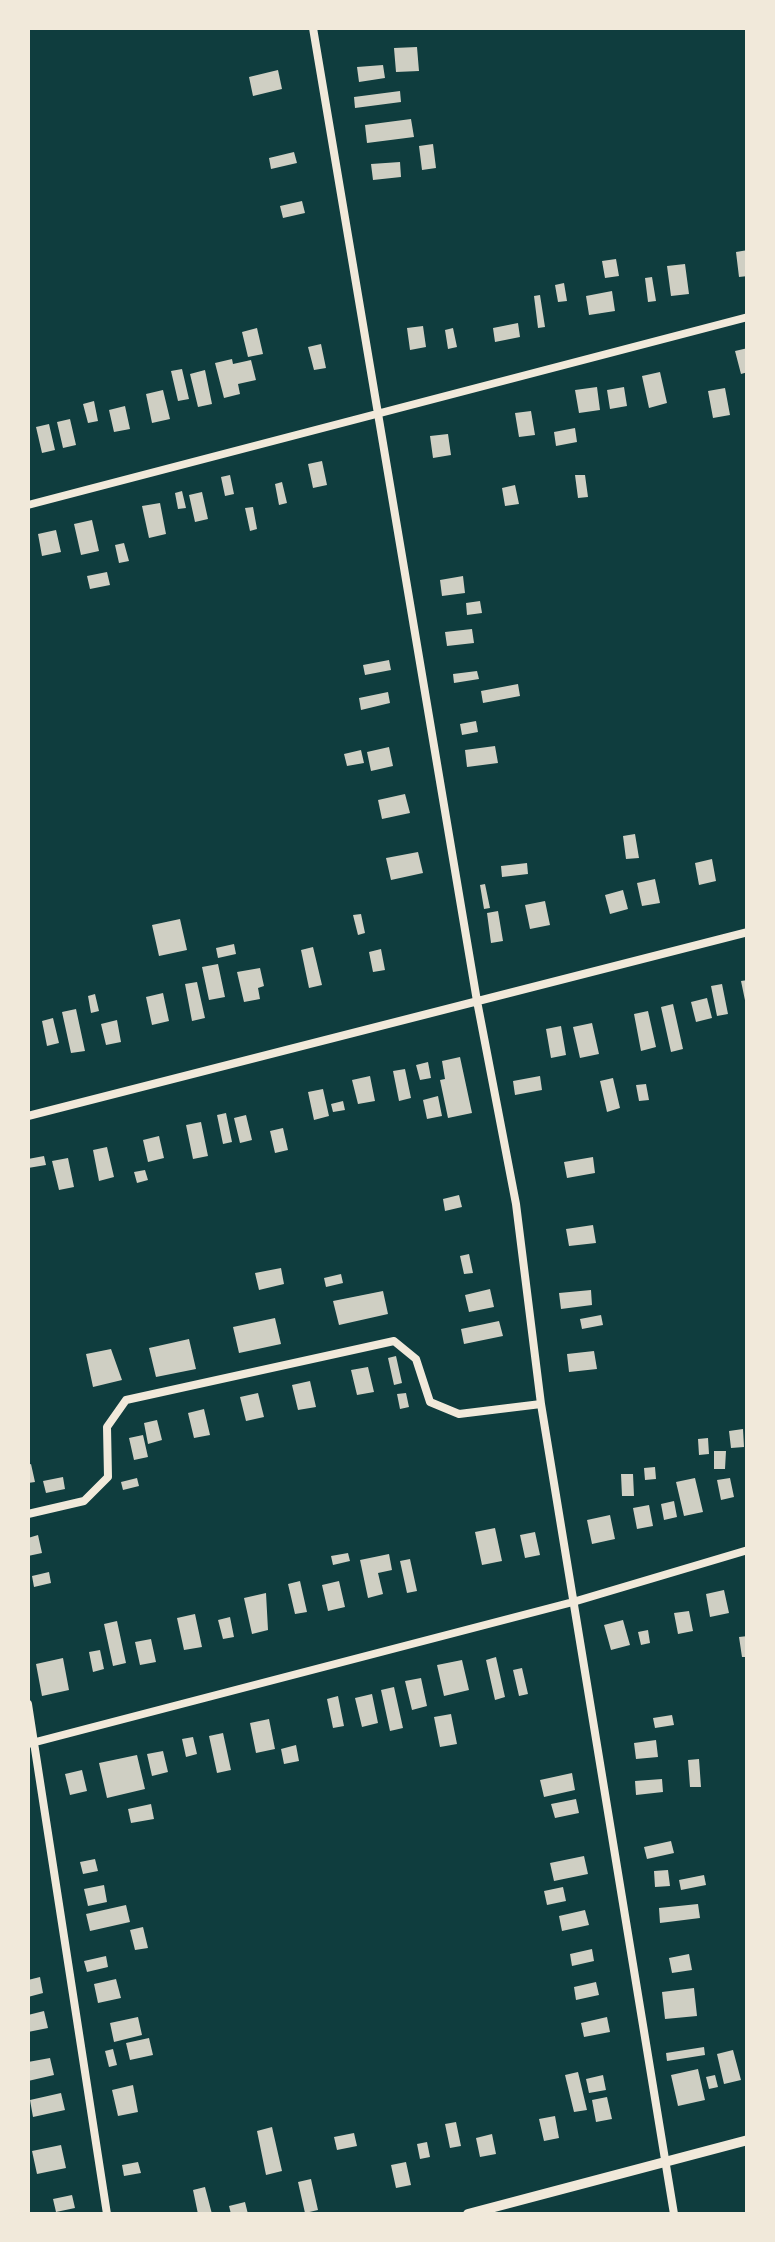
<!DOCTYPE html>
<style>
body{margin:0}
#map{position:relative;width:775px;height:2242px;overflow:hidden;background:#0f3d3e;font-family:Ubuntu,sans-serif}
canvas{display:block}
.frame{position:absolute;inset:0;border:30px solid #f1e9da;pointer-events:none}
</style>
<div id="map">
<canvas width="775" height="2242"></canvas>
<div class="frame"></div>
</div>
<script>
const ctx = document.querySelector('canvas').getContext('2d');
ctx.lineJoin = 'round';
function paint(path, color) {
  ctx.fillStyle = color;
  ctx.fill(path, 'evenodd');
}
function shape(rows) {
  const path = new Path2D();
  for (const r of rows) {
    path.moveTo(r[0], r[1]);
    for (let i = 2; i < r.length; i += 2) path.lineTo(r[i], r[i + 1]);
  }
  return path;
}
function strokePath(path, color, width, dash) {
  ctx.strokeStyle = color;
  ctx.lineWidth = width;
  ctx.lineCap = dash ? 'butt' : 'round';
  ctx.setLineDash(dash || []);
  ctx.stroke(path);
}
paint(shape([
 [417,47,419,71,396,72,394,48],
 [383,65,385,78,359,82,357,67],
 [278,70,282,89,253,96,249,77],
 [400,91,401,102,355,108,354,97],
 [411,119,414,137,367,143,365,125],
 [433,144,436,168,422,170,419,146],
 [294,152,297,163,271,169,269,158],
 [400,162,401,177,373,180,371,164],
 [302,201,305,213,283,218,280,206],
 [748,250,748,276,739,277,736,252],
 [616,259,619,276,605,278,602,261],
 [685,264,689,294,671,296,667,266],
 [652,277,656,301,648,302,645,278],
 [564,283,567,301,558,302,555,285],
 [612,291,615,311,589,315,586,296],
 [540,295,545,327,538,328,534,296],
 [518,323,520,337,495,342,493,328],
 [423,326,426,347,410,350,407,328],
 [257,328,263,354,248,357,242,332],
 [453,328,457,347,448,349,445,330],
 [321,344,326,368,314,370,308,347],
 [748,348,748,372,741,374,735,351],
 [232,359,233,364,251,360,256,380,238,384,240,394,224,398,215,363],
 [182,369,189,399,178,401,171,371],
 [205,370,212,404,198,407,190,374],
 [660,372,667,403,649,408,642,376],
 [597,387,600,410,579,413,575,390],
 [624,387,627,406,610,409,607,390],
 [725,388,730,415,713,418,708,391],
 [163,390,170,419,152,423,146,394],
 [94,401,98,421,88,423,83,404],
 [125,406,130,429,114,432,109,410],
 [531,411,535,435,519,437,515,413],
 [70,419,76,445,63,448,57,422],
 [49,424,55,450,42,453,36,427],
 [575,428,577,442,556,446,554,432],
 [448,434,451,455,433,458,430,436],
 [322,461,327,485,313,488,308,464],
 [230,475,234,494,225,496,221,477],
 [575,475,585,475,588,497,578,498],
 [282,482,287,503,279,505,275,484],
 [515,485,519,504,505,506,502,488],
 [182,491,186,508,178,509,175,493],
 [202,492,208,519,195,522,189,495],
 [160,503,166,534,149,538,142,506],
 [253,507,257,529,250,531,245,508],
 [92,520,99,551,81,555,74,524],
 [56,530,61,552,42,556,38,534],
 [124,543,129,561,119,563,115,545],
 [107,572,110,585,90,589,87,576],
 [463,576,465,593,442,596,440,580],
 [480,601,482,613,467,615,466,603],
 [472,629,474,643,447,646,445,632],
 [389,660,391,670,365,675,363,665],
 [477,671,479,679,454,683,453,674],
 [518,684,520,696,483,703,481,691],
 [388,692,390,703,361,710,359,698],
 [476,721,478,732,462,735,460,724],
 [495,746,498,763,467,767,465,750],
 [389,747,393,766,371,771,367,752],
 [361,750,364,763,347,766,344,754],
 [405,794,410,813,382,819,378,800],
 [635,834,639,858,626,859,623,836],
 [418,852,423,873,391,880,386,858],
 [712,859,716,881,699,885,695,863],
 [527,863,528,874,502,877,501,866],
 [655,879,660,903,642,906,637,883],
 [485,884,490,908,484,909,480,885],
 [623,890,628,909,610,914,605,895],
 [545,901,550,925,530,929,525,905],
 [498,911,503,941,491,943,487,913],
 [361,914,365,933,358,935,353,915],
 [180,919,187,950,159,956,152,925],
 [234,944,236,954,218,958,216,948],
 [313,947,322,985,309,988,301,950],
 [381,949,385,970,373,972,369,952],
 [218,964,225,997,209,1000,202,967],
 [260,968,264,986,258,988,260,999,244,1002,237,972],
 [748,980,748,1005,746,1005,741,981],
 [197,982,205,1018,192,1021,185,984],
 [722,984,728,1014,717,1016,711,986],
 [163,993,169,1021,152,1025,146,997],
 [95,994,99,1011,91,1013,88,996],
 [707,998,712,1018,696,1022,691,1002],
 [673,1004,683,1049,671,1052,661,1007],
 [76,1009,85,1051,71,1053,62,1012],
 [648,1011,656,1047,641,1051,634,1014],
 [53,1018,59,1043,47,1046,42,1021],
 [117,1020,121,1042,106,1045,101,1024],
 [592,1023,599,1054,580,1058,573,1027],
 [561,1026,566,1055,551,1058,546,1029],
 [460,1057,472,1113,448,1118,440,1080,445,1079,442,1061],
 [428,1062,431,1078,420,1080,416,1065],
 [405,1069,411,1098,399,1101,393,1071],
 [370,1076,375,1101,358,1104,352,1080],
 [540,1076,542,1090,515,1095,513,1081],
 [613,1078,620,1108,607,1112,600,1081],
 [646,1084,649,1100,639,1101,636,1085],
 [323,1089,329,1116,314,1120,308,1092],
 [438,1096,442,1116,427,1119,423,1100],
 [343,1101,345,1110,333,1112,331,1104],
 [226,1113,232,1142,223,1144,217,1115],
 [246,1115,252,1140,240,1143,234,1118],
 [201,1122,208,1156,193,1159,186,1125],
 [283,1128,288,1150,275,1153,270,1131],
 [159,1136,164,1158,148,1162,143,1140],
 [107,1147,114,1177,99,1181,93,1150],
 [44,1156,46,1165,28,1168,28,1159],
 [593,1157,595,1173,567,1178,564,1162],
 [68,1158,74,1187,59,1190,52,1161],
 [145,1170,148,1180,137,1183,134,1172],
 [459,1195,462,1207,445,1211,443,1199],
 [593,1225,596,1243,569,1246,566,1229],
 [469,1254,473,1273,464,1274,460,1256],
 [281,1268,284,1284,259,1290,255,1273],
 [341,1274,343,1283,326,1287,324,1278],
 [490,1289,494,1307,469,1312,465,1295],
 [591,1290,592,1305,561,1309,559,1293],
 [383,1291,388,1314,339,1325,333,1301],
 [601,1315,603,1325,582,1329,580,1319],
 [275,1318,281,1344,239,1353,233,1327],
 [499,1321,503,1336,464,1344,461,1329],
 [189,1339,196,1369,156,1377,149,1348],
 [111,1349,122,1380,93,1387,86,1354],
 [594,1351,597,1369,569,1372,567,1354],
 [396,1356,402,1383,394,1385,388,1358],
 [368,1367,374,1392,357,1395,351,1370],
 [310,1381,316,1407,298,1410,292,1385],
 [258,1393,264,1417,246,1421,240,1397],
 [406,1393,409,1407,400,1409,397,1394],
 [204,1409,210,1435,194,1438,188,1413],
 [157,1420,162,1440,148,1444,144,1423],
 [743,1429,744,1447,731,1448,729,1431],
 [143,1435,148,1457,134,1460,129,1438],
 [708,1438,709,1454,699,1455,698,1439],
 [714,1451,726,1451,725,1469,714,1469],
 [31,1464,35,1482,28,1483,28,1465],
 [655,1467,656,1479,645,1480,644,1468],
 [621,1474,633,1474,634,1496,622,1496],
 [63,1477,65,1489,46,1493,43,1481],
 [137,1478,139,1486,123,1490,121,1482],
 [695,1478,703,1512,684,1516,676,1482],
 [730,1478,734,1497,721,1500,717,1480],
 [674,1501,677,1517,664,1520,661,1504],
 [649,1505,653,1526,637,1529,633,1508],
 [610,1515,615,1539,592,1544,587,1520],
 [495,1528,502,1561,482,1565,475,1532],
 [535,1532,540,1555,525,1558,520,1535],
 [38,1535,42,1553,28,1556,28,1538],
 [348,1553,350,1561,333,1565,331,1556],
 [389,1554,392,1570,378,1573,383,1594,368,1598,360,1560],
 [410,1559,417,1591,407,1593,400,1561],
 [49,1572,51,1583,34,1587,32,1576],
 [300,1581,307,1612,295,1614,288,1584],
 [339,1581,345,1607,328,1611,322,1585],
 [724,1590,729,1613,710,1617,706,1594],
 [266,1593,268,1630,252,1634,244,1598],
 [689,1611,693,1631,678,1634,674,1613],
 [195,1614,202,1647,184,1650,177,1618],
 [230,1617,234,1637,223,1639,218,1620],
 [623,1620,630,1645,611,1650,604,1625],
 [117,1621,126,1663,113,1666,104,1624],
 [648,1630,650,1643,641,1645,638,1632],
 [748,1636,748,1657,742,1657,739,1637],
 [151,1639,156,1662,140,1665,135,1642],
 [100,1650,104,1669,93,1672,89,1652],
 [496,1657,505,1697,495,1700,486,1660],
 [63,1658,69,1690,42,1696,36,1664],
 [462,1660,469,1690,444,1696,437,1665],
 [522,1668,528,1694,519,1696,513,1670],
 [421,1678,427,1706,412,1710,405,1681],
 [394,1687,403,1728,390,1731,381,1690],
 [372,1694,378,1723,362,1727,355,1698],
 [338,1696,344,1726,333,1728,327,1699],
 [451,1714,457,1744,440,1747,434,1717],
 [672,1715,674,1725,655,1728,653,1718],
 [269,1719,275,1749,256,1753,250,1723],
 [223,1733,231,1770,217,1773,209,1736],
 [193,1737,197,1754,186,1757,182,1739],
 [656,1740,658,1757,636,1759,634,1743],
 [296,1745,299,1761,284,1764,281,1749],
 [163,1751,168,1772,152,1776,147,1754],
 [137,1755,145,1789,107,1798,99,1763],
 [699,1759,701,1787,690,1787,688,1760],
 [82,1770,87,1791,70,1795,65,1774],
 [572,1773,575,1790,544,1797,540,1780],
 [662,1779,663,1792,636,1795,635,1781],
 [576,1799,579,1813,555,1818,551,1804],
 [151,1804,154,1819,131,1823,128,1809],
 [671,1841,674,1853,647,1859,644,1847],
 [584,1856,588,1874,554,1881,550,1863],
 [95,1859,98,1871,83,1874,80,1862],
 [668,1870,670,1886,655,1887,654,1871],
 [704,1875,706,1885,681,1890,679,1880],
 [104,1885,107,1902,88,1906,84,1889],
 [563,1887,566,1901,547,1905,544,1891],
 [698,1904,700,1918,660,1923,659,1908],
 [126,1905,130,1922,90,1931,86,1914],
 [585,1910,589,1925,562,1931,559,1916],
 [143,1927,148,1948,135,1950,130,1930],
 [592,1949,594,1961,572,1966,570,1954],
 [689,1954,692,1970,672,1973,669,1958],
 [106,1956,108,1967,87,1972,84,1961],
 [40,1977,43,1993,28,1997,28,1980],
 [116,1979,121,1998,98,2003,94,1984],
 [596,1982,599,1995,576,2000,574,1987],
 [694,1988,697,2016,665,2019,662,1992],
 [44,2011,48,2028,28,2032,28,2015],
 [138,2017,142,2035,114,2042,110,2023],
 [607,2017,610,2032,584,2037,581,2023],
 [149,2038,153,2055,130,2060,126,2043],
 [704,2047,705,2055,667,2061,666,2053],
 [113,2049,117,2065,109,2067,105,2051],
 [733,2050,741,2080,724,2084,717,2054],
 [50,2058,54,2075,28,2081,28,2062],
 [698,2069,705,2100,678,2106,671,2075],
 [578,2072,587,2110,574,2112,565,2075],
 [603,2075,606,2090,589,2093,586,2079],
 [715,2075,718,2087,709,2089,706,2077],
 [133,2085,138,2112,118,2116,112,2090],
 [61,2093,65,2110,33,2117,30,2100],
 [607,2097,612,2119,596,2122,592,2100],
 [555,2116,559,2138,544,2141,539,2119],
 [456,2122,461,2146,450,2148,445,2124],
 [272,2127,282,2171,266,2175,257,2131],
 [354,2133,357,2146,337,2150,334,2137],
 [492,2134,496,2154,480,2157,476,2138],
 [427,2142,430,2157,420,2159,417,2144],
 [61,2145,66,2168,37,2174,32,2151],
 [138,2162,141,2173,124,2176,122,2165],
 [406,2162,411,2185,396,2188,391,2165],
 [311,2179,318,2210,305,2213,298,2182],
 [205,2187,212,2214,198,2214,193,2190],
 [72,2195,75,2208,56,2212,53,2199],
 [245,2202,248,2214,231,2214,229,2206]
]), '#cfcfc3');
strokePath(shape([
 [313,28,477,1001,516,1204,541,1404,674,2214],
 [28,505,748,317],
 [28,1116,748,932],
 [28,1514,84,1501,108,1477,107,1427,126,1400,394,1341,416,1359,430,1402,459,1414,541,1404],
 [28,1704,107,2214],
 [28,1744,573,1602,748,1550]
]), '#f1e9da', 8);
strokePath(shape([
 [468,2214,748,2140]
]), '#f1e9da', 10);
</script>
